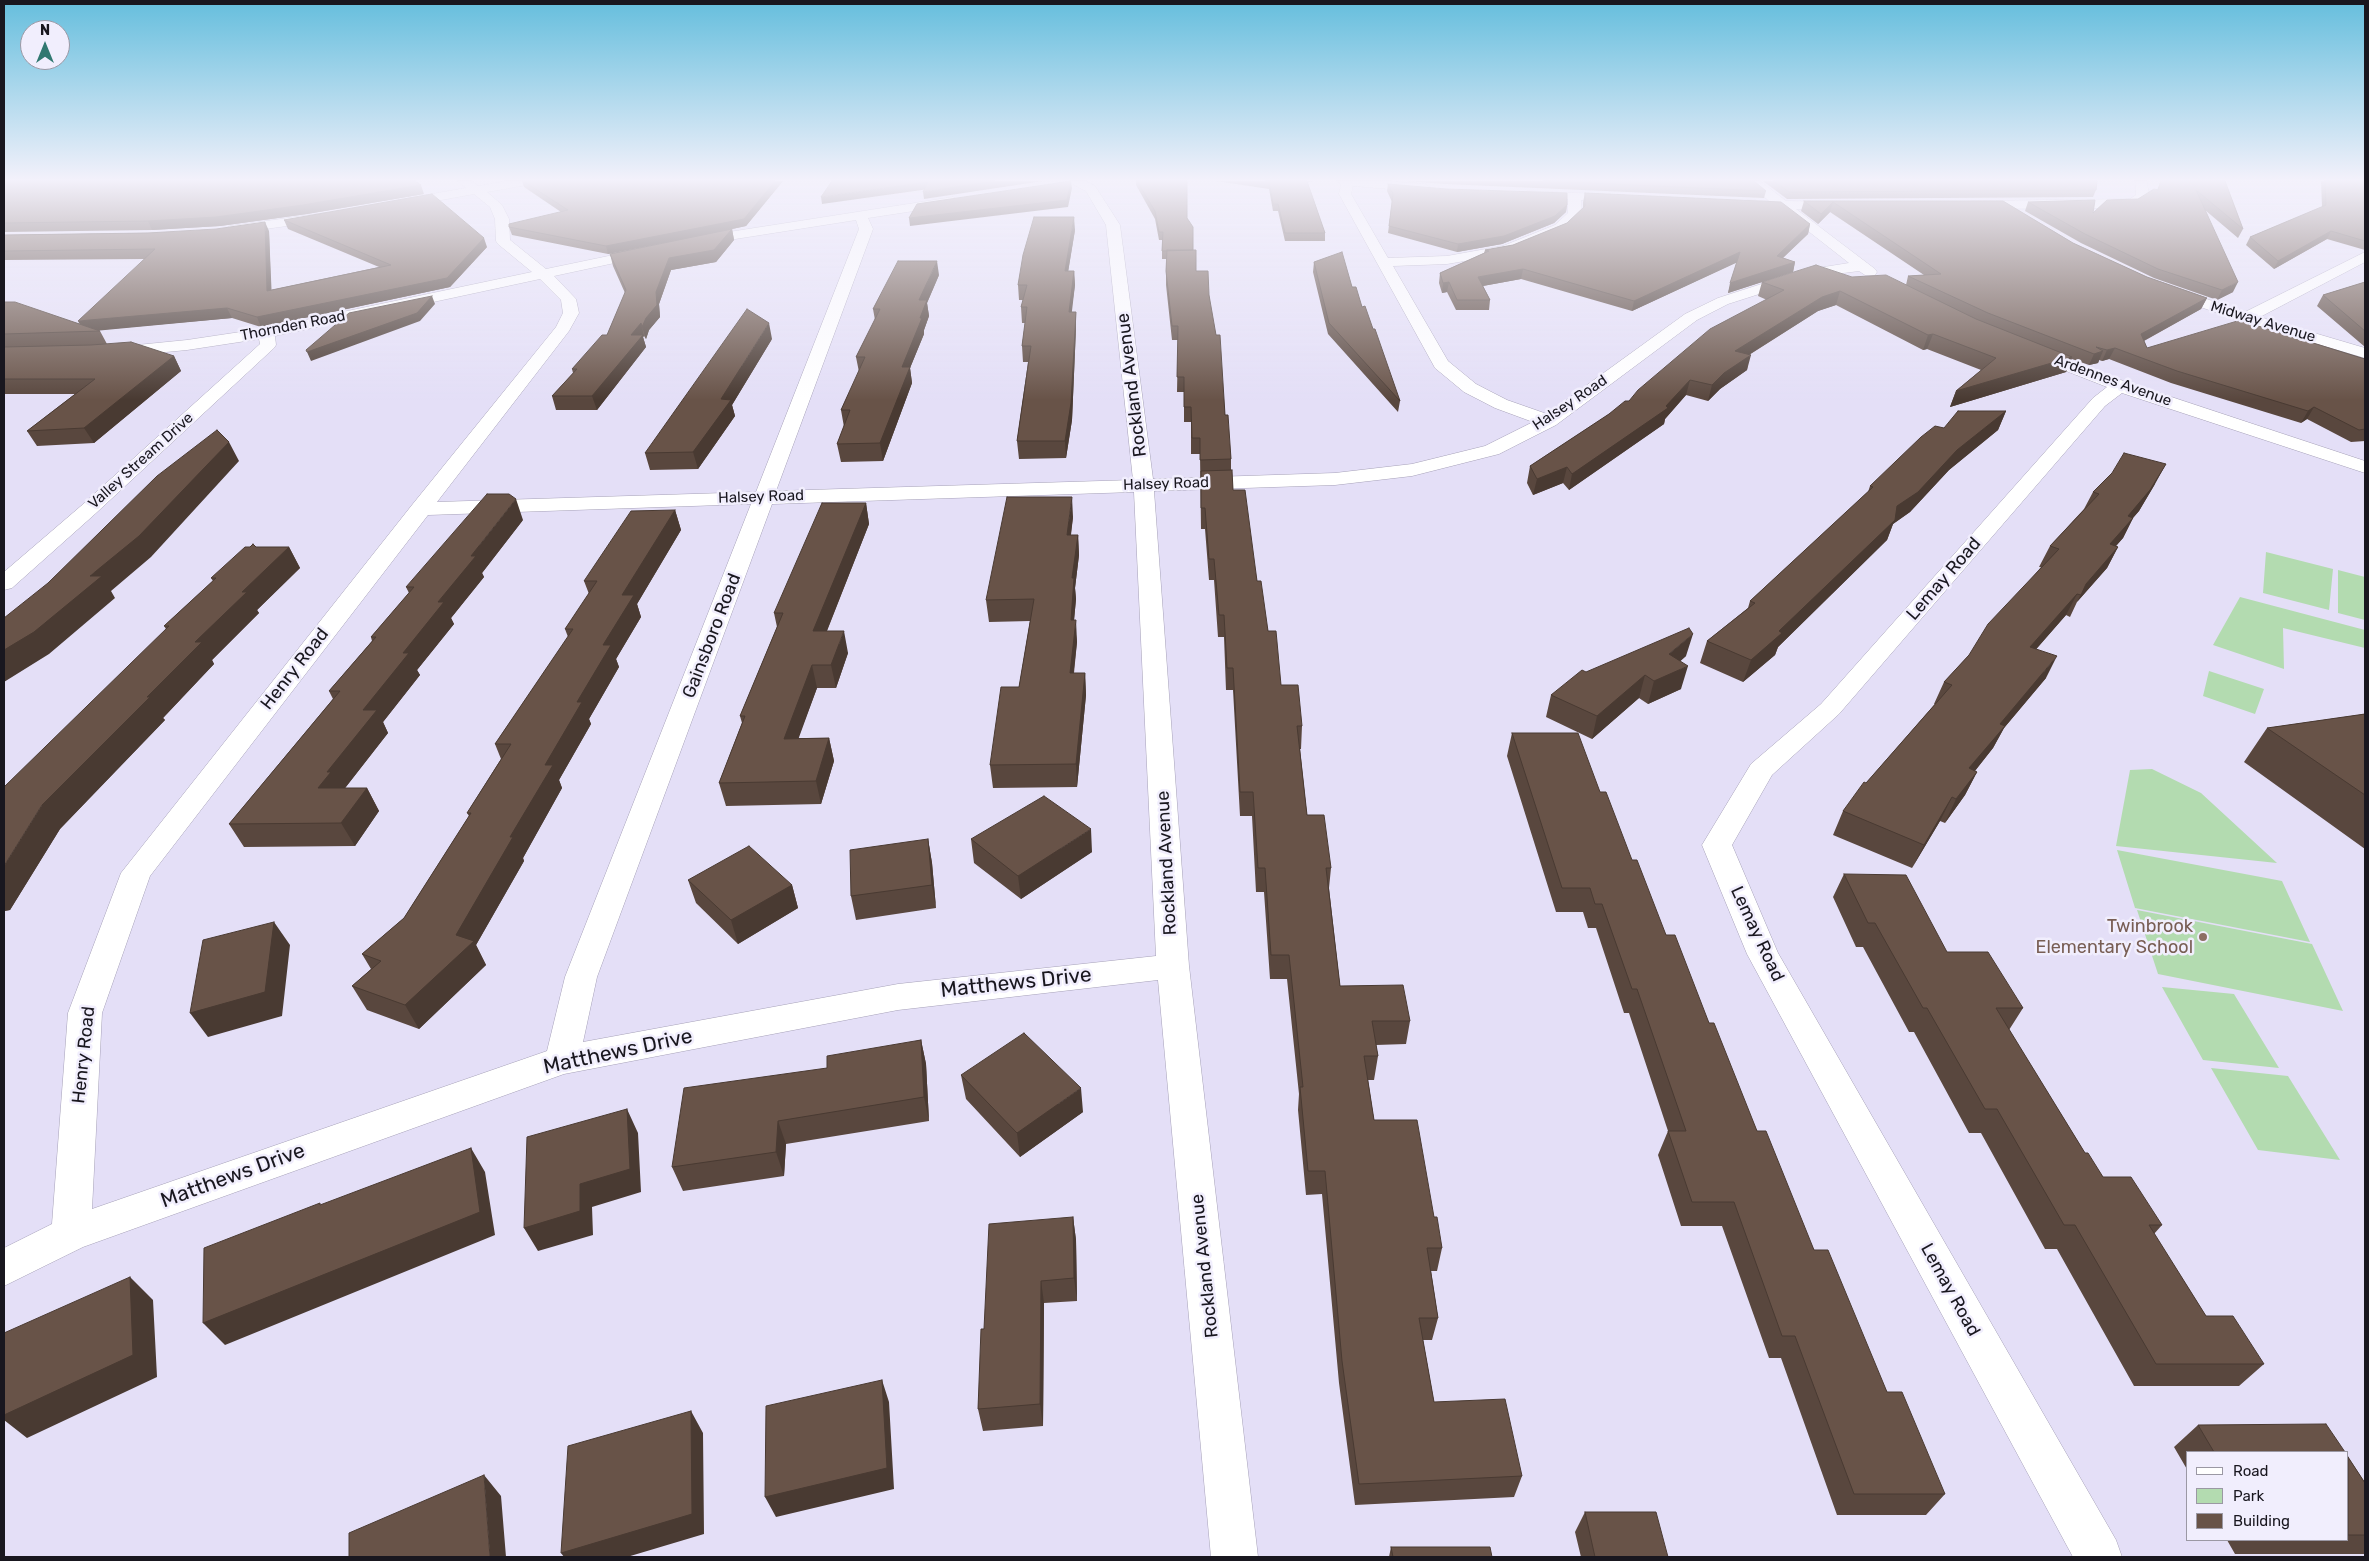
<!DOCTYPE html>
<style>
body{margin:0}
#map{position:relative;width:2369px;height:1561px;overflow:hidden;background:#e4dff7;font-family:Rubik,sans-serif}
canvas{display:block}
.frame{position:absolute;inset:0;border:5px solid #19171f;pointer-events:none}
.legend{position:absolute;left:2186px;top:1451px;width:162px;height:90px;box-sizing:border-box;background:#f1eefd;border:1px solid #9b98a4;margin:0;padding:6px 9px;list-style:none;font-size:15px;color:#19171f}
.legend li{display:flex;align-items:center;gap:10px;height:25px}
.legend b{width:25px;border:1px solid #9b98a4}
.north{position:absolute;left:20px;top:20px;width:50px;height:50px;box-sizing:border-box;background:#f1eefd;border:1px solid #9b98a4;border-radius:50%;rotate:0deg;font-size:14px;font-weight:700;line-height:20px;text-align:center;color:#19171f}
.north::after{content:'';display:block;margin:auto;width:18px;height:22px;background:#317871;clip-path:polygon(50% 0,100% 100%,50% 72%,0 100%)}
</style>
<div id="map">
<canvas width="2369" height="1561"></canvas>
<div class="frame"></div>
<ul class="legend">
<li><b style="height:6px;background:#fff"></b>Road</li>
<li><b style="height:14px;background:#b3dbb0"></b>Park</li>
<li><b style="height:14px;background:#685348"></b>Building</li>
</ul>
<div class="north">N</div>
</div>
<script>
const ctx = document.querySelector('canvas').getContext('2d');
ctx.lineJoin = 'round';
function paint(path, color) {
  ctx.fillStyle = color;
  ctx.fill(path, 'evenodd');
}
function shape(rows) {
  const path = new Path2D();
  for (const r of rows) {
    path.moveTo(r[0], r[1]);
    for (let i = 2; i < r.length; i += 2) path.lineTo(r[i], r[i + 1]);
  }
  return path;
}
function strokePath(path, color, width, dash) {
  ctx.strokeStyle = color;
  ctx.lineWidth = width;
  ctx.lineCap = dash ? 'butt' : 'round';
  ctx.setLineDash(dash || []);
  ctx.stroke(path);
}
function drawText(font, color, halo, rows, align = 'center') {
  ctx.font = font + ' Rubik,sans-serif';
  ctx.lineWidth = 5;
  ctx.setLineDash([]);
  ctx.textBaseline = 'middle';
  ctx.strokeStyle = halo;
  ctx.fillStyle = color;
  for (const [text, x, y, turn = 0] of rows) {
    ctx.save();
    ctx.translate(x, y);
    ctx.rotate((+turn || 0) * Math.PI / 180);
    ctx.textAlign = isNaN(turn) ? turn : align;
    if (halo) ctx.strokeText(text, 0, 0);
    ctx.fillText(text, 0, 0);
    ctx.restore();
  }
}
paint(shape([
 [2266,552,2333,569,2329,610,2263,593],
 [2338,570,2365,577,2365,620,2338,613],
 [2240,597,2365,630,2365,648,2283,628,2284,669,2213,645],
 [2209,671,2264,689,2255,714,2203,696],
 [2152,769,2201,793,2277,863,2116,846,2130,770],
 [2117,850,2282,881,2310,942,2135,908],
 [2137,910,2312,944,2343,1011,2158,974],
 [2162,987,2234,994,2279,1068,2203,1060],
 [2211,1068,2288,1076,2340,1160,2258,1150]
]), '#b3dbb0');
const minor = shape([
 [458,181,472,181,478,186,506,181,533,181,527,185,487,192,502,205,509,219,510,240,546,269,647,248,654,252,647,256,554,276,576,299,579,313,569,331,437,502,756,492,859,229,856,220,697,245,692,244,690,241,692,238,697,237,953,197,959,201,953,205,868,218,873,229,776,491,1133,480,1106,225,1086,191,1074,185,1072,181,1086,181,1095,186,1120,225,1153,479,1335,473,1412,464,1485,446,1533,422,1495,408,1464,392,1435,368,1339,194,1341,184,1336,181,1387,181,1425,184,1431,188,1425,192,1353,186,1351,194,1388,258,1447,256,1503,246,1555,225,1568,213,1568,199,1531,198,1527,197,1525,194,1527,191,1625,195,1626,198,1620,202,1581,200,1582,214,1565,231,1511,253,1447,264,1393,266,1448,361,1476,384,1507,400,1547,414,1685,314,1718,298,1805,270,1849,263,1780,209,1743,207,1742,204,1743,201,1748,200,1769,201,1746,181,1760,181,1786,201,1840,202,1846,206,1840,210,1796,209,1875,269,1877,272,1875,275,1865,275,1859,271,1812,277,1728,304,1697,320,1556,425,1499,454,1412,476,1335,485,1154,491,1189,966,1258,1557,1211,1557,1158,980,898,1010,564,1074,83,1247,4,1286,4,1248,52,1224,68,1013,121,873,412,505,556,327,563,313,561,300,540,279,275,336,276,345,274,348,95,514,12,588,4,590,4,572,81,506,260,344,259,339,187,350,113,357,107,356,105,352,107,348,187,340,267,328,532,272,498,244,496,241,495,219,490,207,474,194,398,208,392,204,398,200,466,188,458,181],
 [1134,492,1156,956,898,984,583,1042,597,977,772,504,1134,492],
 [751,504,565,977,547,1051,92,1209,102,1013,150,876,428,515,751,504],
 [2135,181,2147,181,2149,196,2133,206,2117,208,1971,209,1965,205,1971,201,2130,199,2136,195,2135,181],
 [324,213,329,214,331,217,329,220,230,234,223,230,230,226,324,213],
 [2365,252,2365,262,2260,317,2365,348,2365,358,2240,321,2164,294,2161,291,2164,288,2174,288,2245,312,2365,252],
 [2034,347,2126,382,2365,461,2365,473,2122,393,2105,406,1839,714,1772,775,1732,845,1778,953,2116,1540,2122,1557,2073,1557,1747,954,1702,845,1751,764,1821,704,2093,398,2107,387,2028,356,2026,352,2028,348,2034,347]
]);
strokePath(minor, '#a6a1b8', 1);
paint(minor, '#fff');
paint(shape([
 [4,181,424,194,307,214,220,226,152,230,4,232,4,233],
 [522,181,783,181,746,226,732,229,734,240,716,262,671,270,659,304,660,317,649,330,646,339,644,336,643,337,646,347,597,410,556,410,552,396,573,373,572,369,607,335,625,293,613,266,610,254,680,240,608,254,512,235,509,227,561,212,524,187],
 [1136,181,1187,181,1187,218,1196,271,1209,295,1231,459,1231,470,1233,490,1257,581,1268,631,1281,685,1302,726,1301,749,1300,749,1307,815,1331,868,1329,888,1340,986,1410,1021,1406,1044,1376,1045,1378,1056,1374,1080,1368,1080,1374,1120,1434,1217,1442,1248,1437,1271,1431,1271,1438,1318,1432,1340,1423,1340,1434,1402,1522,1476,1514,1497,1355,1505,1339,1383,1322,1194,1306,1195,1298,1110,1299,1094,1287,979,1270,979,1264,892,1256,892,1252,816,1240,816,1233,690,1226,690,1224,637,1218,637,1214,580,1209,580,1205,529,1201,529,1200,454,1191,454,1191,422,1184,422,1184,392,1177,392,1178,340,1172,340,1166,285,1166,259,1162,259,1162,240,1159,240,1155,219,1136,185],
 [1216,181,1312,181,1307,183,1325,233,1325,241,1285,241,1278,211,1273,211,1269,189],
 [1407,181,1754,181,1766,191,1764,198,1445,184],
 [1763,181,2097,181,2096,190,2093,197,1787,199],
 [2161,181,2225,181,2243,229,2238,238,2205,210,2233,292,2217,300,2154,278,2081,243,2025,211,2028,202,2093,213,2138,199,2157,190],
 [2321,181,2365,181,2365,250,2327,239,2274,269,2246,245,2250,237,2322,207],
 [1388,184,1567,205,1566,212,1554,223,1502,244,1457,252,1388,233,1392,202,1387,191],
 [1585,193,1810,224,1808,234,1783,258,1795,262,1793,272,1728,293,1737,262,1632,311,1521,279,1483,286,1490,300,1489,310,1456,310,1447,292,1442,293,1439,283,1440,273,1484,253,1485,250,1513,245,1567,223,1583,208,1583,202],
 [1804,201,2003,201,2073,243,2147,277,2207,298,2201,309,2144,341,2147,348,2258,326,2365,359,2365,441,2351,442,2307,419,2301,423,2171,383,2109,359,2102,361,2099,360,2098,363,2089,365,2072,359,2066,372,1950,407,1956,391,1981,370,1927,349,1923,350,1836,305,1818,311,1749,355,1747,370,1720,389,1708,401,1686,395,1665,419,1664,424,1569,490,1563,483,1533,495,1527,483,1530,466,1629,401,1767,300,1758,296,1762,282,1852,277,1906,285,1908,276,1924,275,1830,212,1818,224,1801,211],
 [284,220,487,247,450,287,261,327,232,318,98,330,100,331,107,344,174,356,181,371,94,443,37,446,27,431,75,394,4,394,4,302,80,324,145,259,4,260,4,235,269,231,271,290,379,267,288,229],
 [1075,230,1068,271,1074,271,1075,285,1071,312,1076,312,1076,328,1072,420,1066,458,1019,459,1017,441,1028,362,1023,362,1022,346,1025,323,1022,323,1021,307,1023,300,1019,300,1018,285],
 [1314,262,1362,307,1400,401,1398,412,1328,334,1313,272],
 [939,275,927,303,929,316,924,330,924,334,910,368,912,383,883,461,841,462,837,444,844,427,841,410,859,372,856,357,875,320,873,309],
 [2365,282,2365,347,2317,306,2323,295],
 [772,339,732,405,735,416,698,469,650,470,645,453],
 [2006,411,1998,430,1949,470,1910,512,1893,524,1887,540,1778,647,1775,655,1743,682,1700,663,1707,641,1748,608,1750,601,1868,492,1870,486,1944,428],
 [2155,484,2139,511,2133,518,2123,538,2116,546,2118,547,2107,568,2077,602,2070,617,2066,615,2036,649,2046,678,2004,728,1993,748,1975,771,1977,772,1965,795,1945,823,1940,821,1912,868,1833,835,1843,811,1866,783,1935,704,1934,704,1944,682,1969,655,2041,567,2039,567,2050,546,2084,509,2093,492],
 [866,503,869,524,827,631,848,653,836,688,817,688,798,738,829,738,834,761,821,804,726,806,719,783,742,723,740,716,777,627,774,613],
 [675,510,681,530,637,604,641,617,616,659,619,667,589,719,591,724,559,780,562,788,523,858,524,861,476,945,486,965,419,1029,367,1010,352,986,371,969,362,954,404,918,469,816,467,813,501,759,495,744,568,637,565,629,589,594,584,581],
 [1073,517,1071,535,1078,535,1079,555,1075,588,1076,599,1074,620,1077,642,1074,673,1085,673,1086,695,1077,787,993,788,990,765,1019,687,1030,621,989,622,986,600],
 [523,520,482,573,484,577,451,618,454,624,417,670,420,675,383,722,388,733,345,788,367,788,379,811,355,846,244,847,229,824,333,699,329,691,372,641,371,637,409,593,406,587],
 [256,547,289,547,300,568,257,610,259,613,212,660,214,664,163,718,165,720,60,829,10,910,4,911,166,629,164,626,213,581,211,578],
 [1686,656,1680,661,1681,689,1648,704,1639,698,1592,739,1546,717,1551,695,1586,672],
 [2365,714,2365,849,2244,762,2267,728],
 [1512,733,1600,792,1666,935,1709,1023,1757,1131,1814,1250,1887,1392,1945,1494,1926,1515,1837,1515,1781,1358,1769,1358,1722,1226,1681,1226,1658,1155,1668,1131,1629,1013,1624,1013,1596,928,1588,928,1583,912,1556,912,1507,756],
 [928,839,932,863,936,908,856,920,851,896],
 [971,839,1092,852,1021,899,974,863],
 [1844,874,1947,952,2023,1008,2009,1030,2085,1153,2103,1177,2162,1225,2154,1234,2206,1316,2264,1364,2239,1386,2134,1386,2057,1249,2045,1249,1981,1133,1969,1133,1914,1032,1909,1032,1863,947,1856,947,1833,897],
 [688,880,792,885,798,908,738,944,696,903],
 [921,1040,926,1064,929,1121,786,1144,784,1176,683,1191,672,1167,827,1068],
 [961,1075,1083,1112,1020,1157,966,1099],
 [1073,1217,1076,1240,1077,1301,1044,1303,1043,1426,983,1431,978,1409,984,1329],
 [2198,1425,2345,1452,2188,1452,2188,1471,2174,1447],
 [2348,1457,2365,1483,2365,1554,2235,1554,2227,1540,2348,1540],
 [1585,1512,1668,1557,1581,1557,1575,1532],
 [1391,1547,1492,1557,1389,1557]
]), '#59473e');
paint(shape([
 [775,181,783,181,746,226,732,229,734,240,716,262,671,270,659,304,660,317,649,330,646,339,642,327,669,258,732,229,608,254,606,246],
 [995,181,1043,181,924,199,923,192],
 [1071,181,1072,188,1068,207,910,226,909,218],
 [928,182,929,189,822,204,821,197],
 [421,185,424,194,307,214,220,226,152,230,148,221],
 [1833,202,1830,212,1818,224,1821,214],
 [1567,205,1566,212,1554,223,1502,244,1457,252,1458,244],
 [1074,217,1075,230,1066,285,1065,271],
 [265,222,269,231,272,301,267,291],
 [1810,224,1808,234,1774,266,1777,256],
 [2331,231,2327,239,2274,269,2278,261],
 [484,238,487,247,450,287,267,326,261,327,257,317],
 [1740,252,1738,262,1632,311,1634,301],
 [937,261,939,275,927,303,929,316,924,330,924,334,910,368,912,383,883,461,880,443,919,300],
 [1795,262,1793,272,1728,293,1730,283],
 [1523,269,1521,279,1477,287,1478,277],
 [1074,271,1075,285,1070,328,1069,312],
 [1449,282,1447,292,1442,293,1443,283],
 [2238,282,2233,292,2217,300,2222,290],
 [1840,291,1836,305,1818,311,1731,366,1735,351,1822,297],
 [432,296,435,304,420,321,311,361,307,352],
 [2207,298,2201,309,2136,345,2141,334],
 [227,308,232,318,84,332,78,321],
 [1076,312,1076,328,1072,420,1066,458,1065,441],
 [641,323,644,336,643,337,646,347,597,410,592,396,631,335],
 [769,323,772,339,732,405,735,416,698,469,693,452,721,399],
 [1933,334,1927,349,1923,350,1928,335],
 [2115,348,2109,359,2102,361,2107,350],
 [2103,351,2098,363,2089,365,2094,354],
 [1751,355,1747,370,1720,389,1708,401,1712,385,1724,373],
 [174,356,181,371,94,443,84,428],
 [2072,357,2066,372,1950,407,1956,391],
 [1690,380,1686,395,1665,419,1664,424,1569,490,1572,474,1666,406],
 [2314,407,2307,419,2301,423,2308,411],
 [2006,411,1998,430,1949,470,1910,512,1893,524,1887,540,1778,647,1775,655,1743,682,1751,660,1897,506,1957,450],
 [229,442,239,461,151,557,111,591,115,598,49,654,4,682,4,650,90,576],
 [2166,464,2155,484,2139,511,2125,527,2133,518,2123,538,2099,565,2110,544,2128,516],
 [1567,467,1563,483,1533,495,1537,479],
 [1072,497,1073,517,1068,555,1067,535],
 [516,499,523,520,482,573,484,577,451,618,454,624,417,670,420,675,383,722,388,733,342,792,318,788,363,710,471,556],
 [866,503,869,524,818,653,813,631],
 [675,510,681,530,637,604,641,617,616,659,619,667,589,719,591,724,559,780,562,788,523,858,524,861,476,945,486,965,419,1029,405,1005,510,837,545,765,577,702,603,645,622,595],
 [1078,535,1079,555,1075,588,1076,599,1072,642,1071,620,1072,578],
 [289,547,300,568,257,610,259,613,212,660,214,664,163,718,165,720,60,829,10,910,4,911,4,866,42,805,147,697,195,642,242,592],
 [2118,547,2107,568,2077,602,2086,584],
 [2077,594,2066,615,2019,669,2030,647],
 [1076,620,1077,642,1071,695,1070,673],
 [844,631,848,653,836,688,831,665],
 [1693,634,1686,656,1663,677,1669,654],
 [2057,656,2046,678,2004,728,1993,748,1958,792,1969,768,2000,724],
 [812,665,817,688,790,762,784,739],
 [1688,666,1681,689,1648,704,1654,681],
 [1085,673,1086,695,1077,787,1076,764],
 [1645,675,1639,698,1592,739,1597,716],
 [829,738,834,761,821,804,816,781],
 [1977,772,1965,795,1945,823,1956,799],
 [367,788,379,811,355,846,341,823],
 [1952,797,1940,821,1912,868,1924,845],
 [1091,829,1092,852,1021,899,1018,876],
 [928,839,932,863,936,908,932,885],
 [792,885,798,908,738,944,731,920],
 [274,922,290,945,282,1016,208,1037,190,1013],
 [921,1040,926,1064,929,1121,924,1097],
 [1081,1088,1083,1112,1020,1157,1017,1133],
 [627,1109,638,1133,641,1192,592,1207,593,1235,538,1251,524,1228],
 [778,1121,786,1144,784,1176,776,1152],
 [471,1148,485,1172,495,1235,225,1345,203,1323],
 [1073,1217,1076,1240,1077,1301,1074,1278],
 [130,1277,153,1300,157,1377,27,1438,4,1420,4,1415],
 [1041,1281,1044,1303,1043,1426,1040,1404],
 [882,1380,889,1402,894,1489,776,1517,765,1497],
 [691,1411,703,1433,704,1534,627,1557,564,1557,561,1553],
 [484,1475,501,1496,506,1557,490,1557]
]), '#493a32');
const building = shape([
 [4,181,415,181,421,185,303,205,216,217,148,221,4,223,4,181],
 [523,181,775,181,744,219,606,246,509,227,509,224,568,210,523,181],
 [832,181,995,181,923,192,928,182,821,197,832,181],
 [1071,181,1067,200,909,218,917,204,1071,181],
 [1137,181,1187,181,1187,218,1193,227,1193,250,1162,251,1163,232,1159,232,1155,211,1137,181],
 [1266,181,1307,181,1325,233,1285,233,1278,204,1273,204,1269,181,1266,181],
 [1544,181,1754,181,1766,191,1544,181],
 [1774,181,2097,181,2096,190,1789,192,1774,181],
 [2161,181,2225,181,2243,229,2196,190,2238,282,2222,290,2158,269,2085,234,2028,202,2095,200,2093,213,2107,200,2138,199,2154,189,2158,190,2161,181],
 [2325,181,2365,181,2365,241,2331,231,2278,261,2250,237,2326,205,2325,181],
 [1388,184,1446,189,1567,193,1567,205,1555,216,1504,236,1458,244,1389,226,1393,194,1388,184],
 [1585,193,1781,202,1810,224,1777,256,1795,262,1730,283,1740,252,1634,301,1523,269,1478,277,1490,300,1457,300,1449,282,1443,283,1440,273,1489,251,1485,250,1513,245,1567,223,1585,206,1585,193],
 [432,194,484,238,447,278,257,317,227,308,78,321,155,249,4,251,4,235,148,233,216,229,265,222,267,291,391,265,284,220,432,194],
 [1804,201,2003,201,2073,243,2147,277,2207,298,2141,334,2147,348,2254,316,2258,326,2365,359,2365,429,2359,430,2314,407,2308,411,2177,371,2115,348,2107,350,2096,347,2103,351,2094,354,1988,313,1908,276,1941,274,1833,202,1821,214,1804,201],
 [1034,217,1074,217,1065,271,1074,271,1069,312,1076,312,1071,403,1065,441,1017,441,1031,346,1022,346,1027,307,1021,307,1027,285,1018,285,1023,255,1034,217],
 [732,229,714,250,669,258,656,292,657,305,646,318,642,327,641,323,631,335,643,335,592,396,552,396,577,369,572,369,602,335,607,335,626,290,610,254,732,229],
 [1167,250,1196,250,1196,271,1208,271,1209,295,1216,335,1220,335,1225,415,1228,415,1231,459,1200,460,1200,438,1192,438,1191,407,1184,407,1184,377,1177,377,1178,326,1172,326,1166,271,1167,250],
 [1342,252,1352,287,1356,287,1362,307,1365,306,1373,329,1375,329,1400,401,1329,323,1314,262,1342,252],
 [898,261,937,261,919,300,927,300,920,318,922,318,902,367,910,367,880,443,837,444,850,410,841,410,865,357,856,357,880,309,873,309,898,261],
 [1816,265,1852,277,1886,275,1976,319,2072,357,1956,391,1996,358,1933,334,1928,335,1840,291,1822,297,1735,351,1751,355,1724,373,1712,385,1690,380,1666,406,1668,408,1572,474,1567,467,1537,479,1530,466,1609,414,1625,401,1629,401,1638,390,1710,329,1784,290,1762,282,1816,265],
 [2365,282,2365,331,2323,295,2365,282],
 [432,296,417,313,307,352,306,350,349,313,432,296],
 [4,302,15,302,100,331,4,334,4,302],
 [747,309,769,323,721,399,731,400,693,452,645,453,747,309],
 [131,342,174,356,84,428,27,431,95,379,4,379,4,347,91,345,131,342],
 [1958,411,2006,411,1957,450,1918,492,1897,506,1895,520,1779,631,1782,633,1751,660,1707,641,1755,603,1750,601,1873,487,1870,486,1921,437,1935,426,1944,428,1958,411],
 [217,430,229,442,139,536,90,576,102,576,34,632,4,650,4,618,48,583,157,476,217,430],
 [2124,453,2166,464,2150,490,2128,516,2133,518,2110,544,2118,547,2086,584,2081,595,2077,594,2030,647,2057,656,2000,724,2005,726,1969,768,1977,772,1956,799,1952,797,1924,845,1843,811,1864,782,1866,783,1952,685,1944,682,1969,655,1988,624,2059,549,2050,546,2099,494,2093,492,2112,473,2124,453],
 [1232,470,1233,490,1245,490,1257,581,1261,581,1268,631,1276,631,1281,685,1298,685,1302,726,1297,726,1307,815,1324,815,1331,868,1326,868,1340,986,1403,985,1410,1021,1372,1021,1378,1056,1364,1056,1374,1120,1417,1120,1434,1217,1437,1217,1442,1248,1427,1248,1438,1318,1419,1318,1434,1402,1505,1399,1522,1476,1359,1484,1342,1361,1325,1171,1308,1171,1300,1087,1303,1087,1289,955,1271,955,1265,868,1258,868,1253,792,1240,792,1233,668,1227,668,1224,615,1219,615,1214,559,1209,559,1205,508,1201,508,1201,471,1232,470],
 [487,494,509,494,516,499,471,556,476,556,438,602,444,602,403,653,409,653,363,710,377,710,327,772,331,772,318,788,367,788,341,823,229,824,340,691,329,691,376,637,371,637,414,587,406,587,487,494],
 [1007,497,1072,497,1067,535,1078,535,1072,578,1074,578,1071,620,1076,620,1070,673,1085,673,1076,764,990,765,1001,687,1019,687,1034,599,986,600,1007,497],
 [822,503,866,503,813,631,844,631,831,665,812,665,784,739,829,738,816,781,719,783,745,716,740,716,783,613,774,613,822,503],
 [675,510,622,595,634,595,603,645,611,645,577,702,582,702,545,765,553,765,510,837,513,837,456,935,474,941,405,1005,352,986,381,961,362,954,404,918,471,813,467,813,511,744,495,744,573,629,565,629,597,581,584,581,631,511,675,510],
 [253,544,256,547,289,547,242,592,247,592,195,642,202,642,147,697,150,697,42,805,4,866,4,787,169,626,164,626,216,578,211,578,245,547,250,547,253,544],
 [1689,628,1693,634,1669,654,1688,666,1654,681,1645,675,1597,716,1551,695,1582,670,1586,672,1689,628],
 [2365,714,2365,795,2267,728,2365,714],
 [1512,733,1578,733,1600,792,1606,792,1632,860,1637,860,1666,935,1675,935,1709,1023,1714,1023,1757,1131,1766,1131,1814,1250,1828,1250,1887,1392,1902,1392,1945,1494,1854,1494,1795,1336,1782,1336,1734,1202,1692,1202,1668,1131,1686,1131,1637,989,1632,989,1602,904,1595,904,1590,888,1562,888,1512,733],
 [1044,796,1091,829,1018,876,971,839,1044,796],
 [928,839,932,885,851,896,850,850,928,839],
 [749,846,792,885,731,920,688,880,749,846],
 [1844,874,1906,875,1947,952,1988,952,2023,1008,1996,1008,2085,1153,2088,1153,2103,1177,2131,1177,2162,1225,2149,1225,2206,1316,2233,1316,2264,1364,2156,1364,2075,1225,2064,1225,1997,1109,1985,1109,1927,1008,1923,1008,1875,923,1868,923,1844,874],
 [274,922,265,992,190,1013,203,940,274,922],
 [1024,1033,1081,1088,1017,1133,961,1075,1024,1033],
 [921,1040,924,1097,778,1121,776,1152,672,1167,684,1088,827,1068,827,1056,921,1040],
 [627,1109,630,1169,580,1184,580,1211,524,1228,527,1137,627,1109],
 [471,1148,480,1212,203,1323,204,1248,320,1203,320,1205,471,1148],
 [1073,1217,1074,1278,1041,1281,1040,1404,978,1409,981,1329,984,1329,989,1224,1073,1217],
 [130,1277,133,1355,4,1415,4,1333,130,1277],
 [882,1380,887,1468,765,1497,766,1406,882,1380],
 [691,1411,692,1514,561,1553,568,1446,691,1411],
 [2326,1424,2345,1452,2214,1452,2198,1425,2326,1424],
 [2348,1457,2365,1483,2365,1535,2348,1535,2348,1457],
 [484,1475,490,1557,349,1557,349,1533,484,1475],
 [1585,1512,1656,1512,1668,1557,1595,1557,1585,1512],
 [1391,1547,1490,1547,1492,1557,1393,1557,1391,1547]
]);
paint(building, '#685348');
strokePath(building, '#493a32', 1);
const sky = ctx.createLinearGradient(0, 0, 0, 400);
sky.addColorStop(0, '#65bedd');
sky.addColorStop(0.45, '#f3f1fb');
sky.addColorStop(1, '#f3f1fb00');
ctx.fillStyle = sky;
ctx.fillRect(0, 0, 2369, 400);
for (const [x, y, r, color] of [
 [2203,937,5,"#8d6e63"]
]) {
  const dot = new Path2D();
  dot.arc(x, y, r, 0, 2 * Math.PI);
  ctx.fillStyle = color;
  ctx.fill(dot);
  strokePath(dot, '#f1eefd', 2);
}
drawText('15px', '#19171f', '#f1eefd', [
 ["Midway Avenue",2263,322,17],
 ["Thornden Road",293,326,-11],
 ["Ardennes Avenue",2113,381,20],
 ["Halsey Road",1570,403,-34],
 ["Valley Stream Drive",141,461,-42],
 ["Halsey Road",1166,484,-2],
 ["Halsey Road",761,497,-2]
]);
drawText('18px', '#19171f', '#f1eefd', [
 ["Rockland Avenue",1132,385,-97],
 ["Lemay Road",1944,579,-49],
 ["Gainsboro Road",712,636,-69],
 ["Henry Road",295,669,-52],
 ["Rockland Avenue",1167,863,-93],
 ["Lemay Road",1757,934,65],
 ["Henry Road",84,1055,-84],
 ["Rockland Avenue",1205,1266,-96],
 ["Lemay Road",1950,1290,61]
]);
drawText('18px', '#785e54', '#f1eefd', [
 ["Twinbrook",2193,927],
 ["Elementary School",2193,948]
], 'right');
drawText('21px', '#19171f', '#f1eefd', [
 ["Matthews Drive",1016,983,-6],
 ["Matthews Drive",618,1052,-12],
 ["Matthews Drive",233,1176,-20]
]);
</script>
